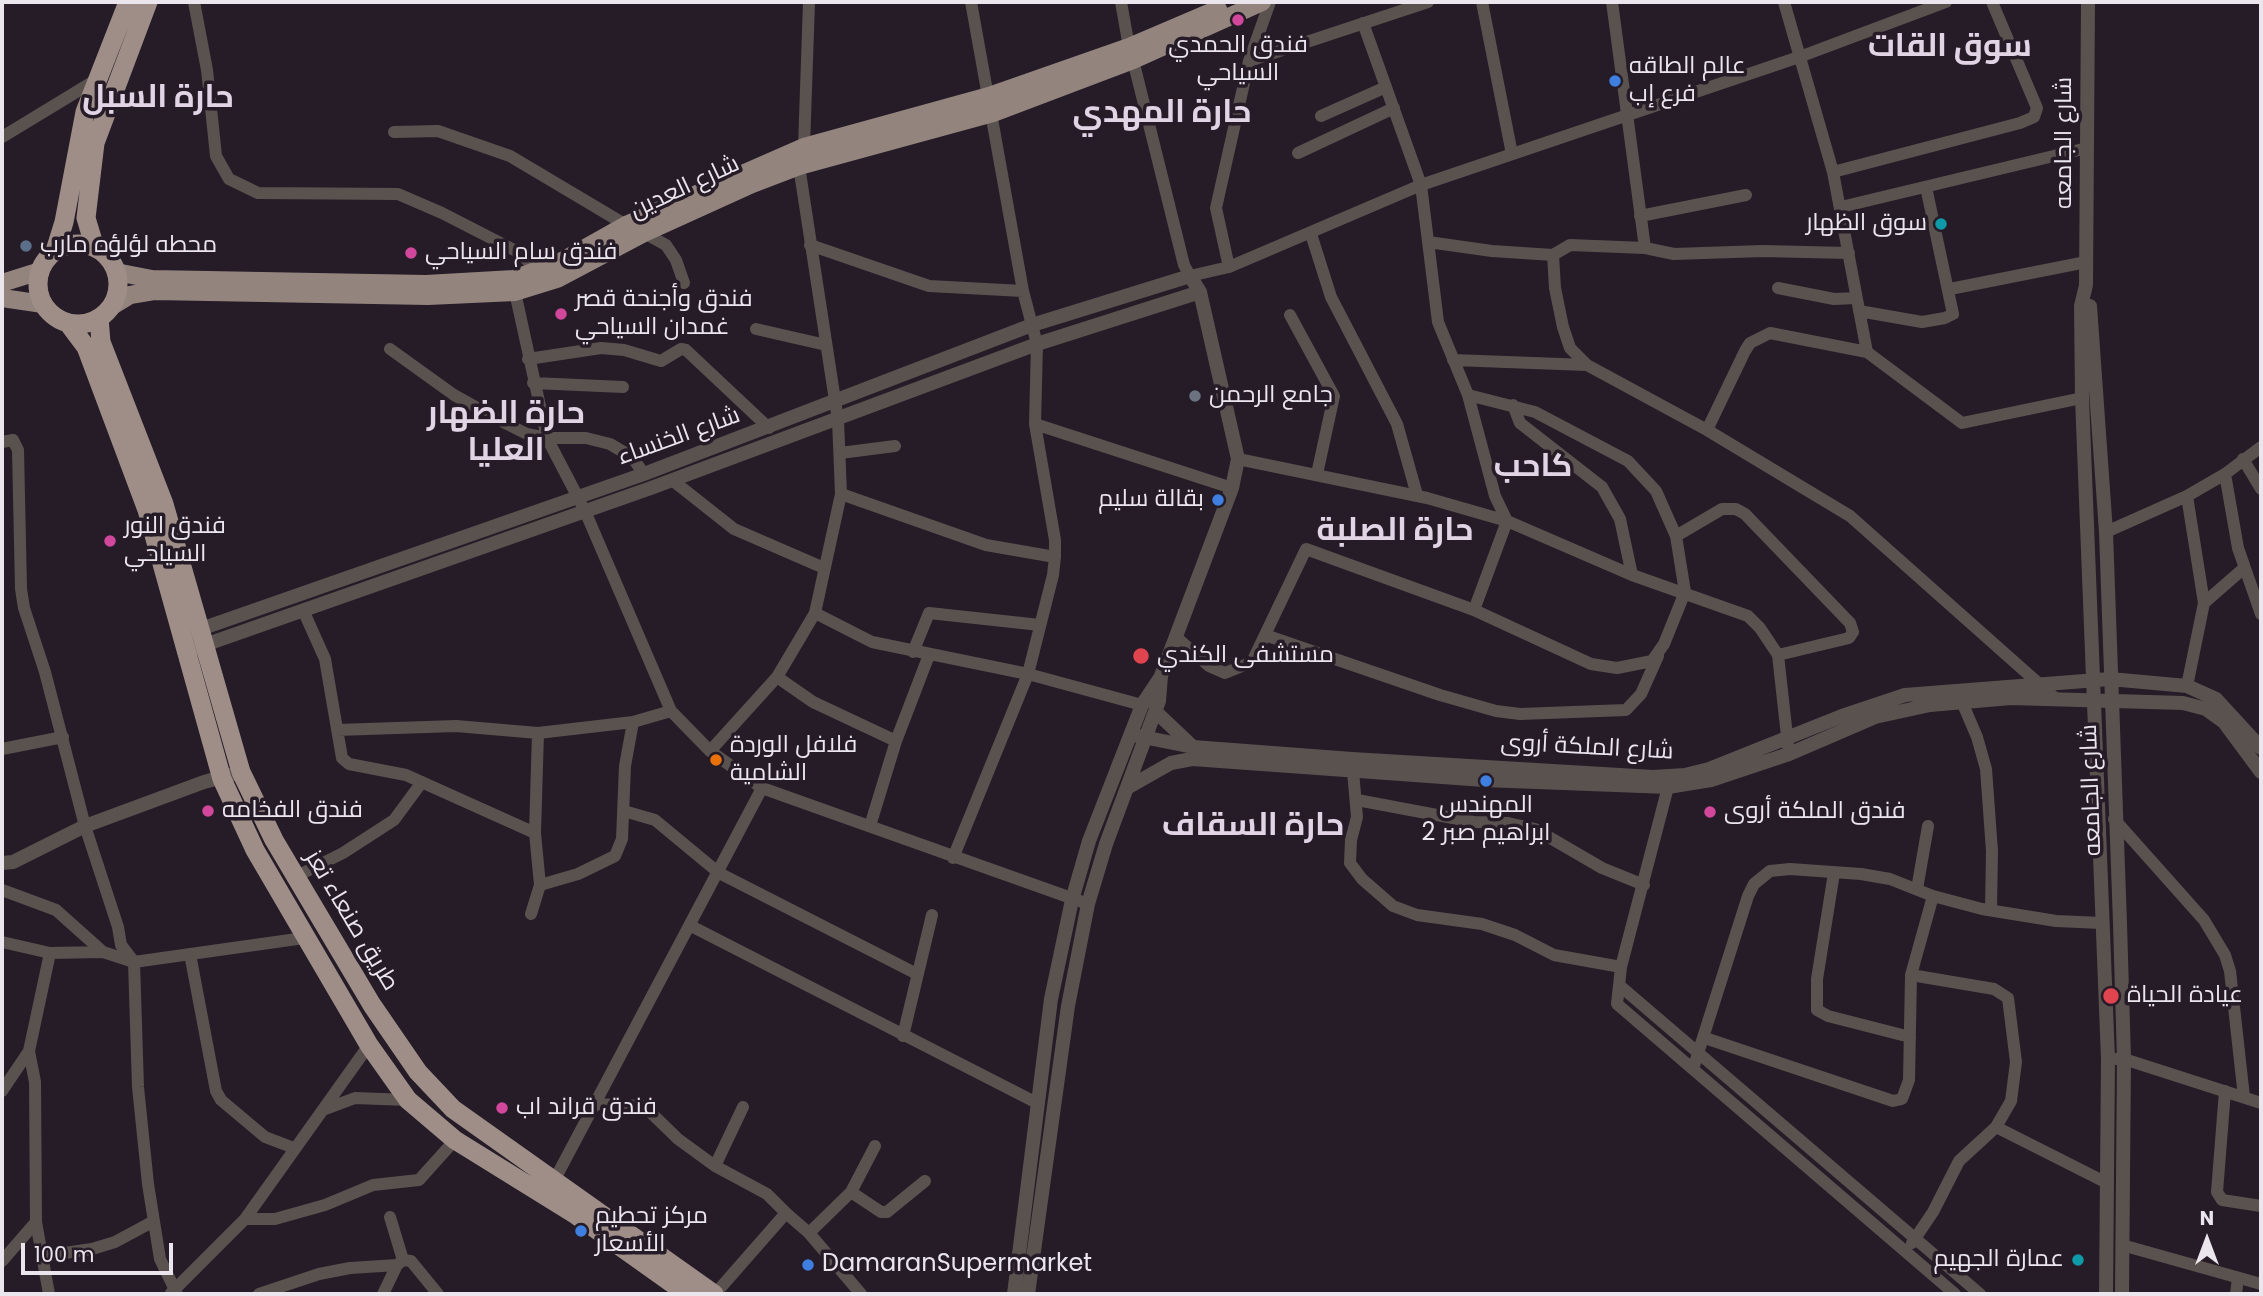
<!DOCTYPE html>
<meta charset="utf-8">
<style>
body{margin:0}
#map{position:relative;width:2263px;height:1296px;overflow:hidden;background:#251c28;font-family:Poppins,sans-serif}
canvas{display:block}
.frame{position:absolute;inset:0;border:4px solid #ebe5ed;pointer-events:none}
.north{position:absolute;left:2172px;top:1205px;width:70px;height:70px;-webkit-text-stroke:5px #251c28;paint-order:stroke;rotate:0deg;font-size:19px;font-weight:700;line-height:28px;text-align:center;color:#ebe5ed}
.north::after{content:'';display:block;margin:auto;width:24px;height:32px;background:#ebe5ed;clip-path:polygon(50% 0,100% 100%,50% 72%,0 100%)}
.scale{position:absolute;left:21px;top:1243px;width:152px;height:32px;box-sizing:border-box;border:4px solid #ebe5ed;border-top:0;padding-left:9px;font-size:21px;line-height:24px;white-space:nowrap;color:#ebe5ed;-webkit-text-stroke:5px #251c28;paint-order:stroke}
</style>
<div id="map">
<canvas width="2263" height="1296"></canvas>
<div class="frame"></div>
<div class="north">N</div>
<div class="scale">100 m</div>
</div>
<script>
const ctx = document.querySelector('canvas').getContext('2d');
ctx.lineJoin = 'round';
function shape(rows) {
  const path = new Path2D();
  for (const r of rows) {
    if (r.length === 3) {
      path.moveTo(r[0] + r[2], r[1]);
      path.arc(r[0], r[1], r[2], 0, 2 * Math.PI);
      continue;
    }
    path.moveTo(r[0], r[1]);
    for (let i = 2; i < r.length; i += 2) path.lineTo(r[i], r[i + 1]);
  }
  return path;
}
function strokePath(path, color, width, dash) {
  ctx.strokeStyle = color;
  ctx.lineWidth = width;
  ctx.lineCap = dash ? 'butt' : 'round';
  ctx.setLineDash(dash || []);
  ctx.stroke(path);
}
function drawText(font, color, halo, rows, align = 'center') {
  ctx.font = font + ' Poppins,Cairo,sans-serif';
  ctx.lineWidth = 7;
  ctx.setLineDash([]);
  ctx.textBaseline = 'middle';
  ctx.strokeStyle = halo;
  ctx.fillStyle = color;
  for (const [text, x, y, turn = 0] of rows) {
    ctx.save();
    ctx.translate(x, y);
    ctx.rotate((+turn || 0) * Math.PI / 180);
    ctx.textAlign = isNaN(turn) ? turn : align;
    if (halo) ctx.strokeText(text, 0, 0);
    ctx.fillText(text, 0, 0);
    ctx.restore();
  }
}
strokePath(shape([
 [194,2,207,70,216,156,229,179,258,193,398,194,442,213,518,252,537,269],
 [1121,2,1129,47],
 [1482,2,1512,154],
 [1612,2,1645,248],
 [1784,2,1833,172,1867,352],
 [1363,23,1421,185,1438,322,1468,395,1495,496,1507,521,1474,610],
 [1133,60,1184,265,1190,276,1229,267,1421,185,1802,56,1946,2],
 [1249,61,1428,2],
 [1321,116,1386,87],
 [394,132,438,131,510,156,626,225],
 [2,137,96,80],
 [804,147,809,2],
 [1298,153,1394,108],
 [799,166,838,420,841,494,815,613,777,677,813,702,896,741],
 [1833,172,2020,123,2034,117,2037,108,1992,2],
 [1841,207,2087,148],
 [1640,216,1746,195],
 [644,233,666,245,676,260,684,283],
 [1311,234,1331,297,1397,424,1417,495],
 [1428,242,1492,251,1553,255,1570,245,1645,248,1674,254,1763,251,1849,253],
 [810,245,929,286,1023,291],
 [1553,255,1555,288,1563,327,1570,348,1587,365,1707,430,1850,516,2055,698],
 [1229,267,1216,208,1249,61,1270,2],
 [1778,288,1834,299,1856,298],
 [1950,289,2086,262],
 [515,292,547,438,585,511,671,711,710,751,762,788,1088,904],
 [1859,311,1922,322,1945,318,1953,314,1926,187],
 [1290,315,1334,396,1317,474],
 [756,329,826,345],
 [390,349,454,395,499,420,527,434,547,438,586,438,610,444,632,457,644,474],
 [528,359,601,348,624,350,661,361,681,349,686,350,769,428],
 [1453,360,1587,365],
 [533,383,623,387],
 [1513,405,1520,423,1602,487,1620,519,1632,575],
 [1035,424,1232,488],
 [1707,430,1745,351,1750,343,1770,333,1867,352,1962,423,2082,398],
 [2,442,13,440,18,450,21,589,24,608,45,672,85,826,118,927,121,945,134,962],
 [840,453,895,446],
 [1238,459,1427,498,1507,521,1632,575,1748,616,1760,628,1778,655,1789,754],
 [2243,459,2261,489],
 [2225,474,2238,548,2261,614],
 [672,480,734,529,824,568],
 [841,494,986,545,1055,557],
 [2106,532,2187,496,2225,474,2261,447],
 [1676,536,1722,509,1736,509,1745,514,1850,623,1853,632,1849,638,1778,655],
 [2204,603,2243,569],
 [303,610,325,659,342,758,349,764,406,775,535,833],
 [815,613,872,642,1028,674,1142,705],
 [1265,635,1440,695,1496,711,1520,714,1626,710,1641,694,1658,656],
 [1176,637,1209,666,1225,673,1252,662,1306,549,1474,610,1591,664,1617,668,1652,661,1664,644,1685,592,1676,536,1656,491,1628,461,1535,412,1468,395],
 [913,652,929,613,1040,625],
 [2187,686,2204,603,2187,496],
 [1962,702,1977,737,1986,769,1992,851,1991,910],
 [337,730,456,726,538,733,633,722,671,711],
 [2,749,63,737],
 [710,751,777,677],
 [1353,771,1357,817,1351,840,1350,863,1362,879,1393,906,1417,915,1482,924,1515,935,1554,955,1621,967],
 [1668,787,1621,967,1617,1004,1955,1294],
 [1357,800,1474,822,1508,823,1535,829,1602,868,1644,885],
 [624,811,655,820,719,873,917,974],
 [2114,819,2204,920,2225,955,2230,971,2244,1097],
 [870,826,896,741,929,655],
 [953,858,1028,674,1053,575,1055,557,1055,540,1035,424,1037,344,1023,291,971,2],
 [1834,873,1817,979,1817,1010,1828,1016,1910,1037],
 [297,876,343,853,394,820,422,782],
 [540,885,578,874,615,856,622,839,625,766,633,722],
 [1917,889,1928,826],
 [2,890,56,910,103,952,134,962],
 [531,914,540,885,535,833,538,733],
 [691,926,1037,1103],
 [2,942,50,953,103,952],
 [190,954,216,1091,221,1100,265,1137,294,1148],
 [1911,975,1994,989,2008,998,2016,1062,2011,1101,1996,1127,1959,1161,1933,1212,1912,1243],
 [1619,985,1980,1294],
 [903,1036,932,915],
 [1705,1038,1893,1101,1902,1099,1909,1080,1911,975,1933,896],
 [29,1051,35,1082,36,1222,49,1294],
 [2115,1059,2124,1059,2261,1103],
 [1693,1069,1748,896,1754,884,1770,871,1790,869,1861,874,1890,879,1933,896,1982,909,2056,921,2102,923],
 [2,1091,29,1051,50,953],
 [2225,1091,2217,1192,2222,1200,2261,1206],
 [595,1104,644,1106,678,1139,715,1166,767,1194,786,1213,715,1294],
 [323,1110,355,1098,408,1100],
 [1996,1127,2107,1183],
 [715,1166,743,1107],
 [555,1179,762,788],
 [851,1192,881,1212,887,1212,925,1181],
 [786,1213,809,1233,861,1294],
 [390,1217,403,1260],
 [245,1219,275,1219,325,1205,373,1185,419,1180,455,1140],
 [809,1233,851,1192,875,1146],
 [2122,1245,2261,1284],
 [44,1256,92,1249,115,1242,154,1221],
 [2,1261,36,1222],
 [171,1293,245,1219,369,1045],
 [177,1294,160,1259,148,1184,138,1087,134,962,304,938],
 [259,1294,319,1274,350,1268,397,1265,403,1260,411,1261,438,1294],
 [383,1294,397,1265],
 [2236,1294,2238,1278]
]), '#5a524f', 12);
strokePath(shape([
 [2088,2,2086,285,2081,306,2082,398,2108,1059,2106,1294],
 [2090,306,2106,532,2120,923,2124,1059,2122,1294],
 [192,632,644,474,1032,325,1190,276,1200,292,1238,459,1232,488,1161,676,1159,701,1106,844,1088,904,1068,1006,1028,1294],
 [196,648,651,488,1037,344,1200,292],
 [1155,711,1192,746],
 [1133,735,1193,747,1352,759,1653,777,1685,775,1709,769,1842,716,1905,695,2110,679,2187,686,2216,699,2261,748],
 [1127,788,1171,763,1192,759,1484,780,1668,787,1711,780,1789,754,1875,717,1930,705,2011,698,2183,703,2206,709,2224,722,2261,772],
 [2,863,13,862,85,826,204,782,241,772],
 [1014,1294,1051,999,1072,900,1089,841,1142,705,1160,678]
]), '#5a524f', 14);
strokePath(shape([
 [116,272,152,279,426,284,514,279,562,261,626,225,804,147,989,96,1129,47,1218,9],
 [2,283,40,271],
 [2,298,43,304],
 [112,306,130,295,154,291,428,296,515,292,557,279,644,233,752,184,799,166,993,113,1133,60,1262,2]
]), '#93847e', 18);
strokePath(shape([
 [78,284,40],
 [95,248,86,218,95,143,148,2],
 [55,251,64,222,85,112,128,2],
 [99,318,101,342,164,504,241,772,274,840,372,1005,418,1072,453,1109,714,1294],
 [68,323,86,347,147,510,222,779,255,850,369,1045,408,1100,455,1140,576,1215,687,1294]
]), '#9e8e87', 19);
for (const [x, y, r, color] of [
 [1238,20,7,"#d1479c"],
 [1615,81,7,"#3f7fe0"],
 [1941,224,7,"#0f9aa8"],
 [26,246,7,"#5c6f8a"],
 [411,253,7,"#d1479c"],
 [561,314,7,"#d1479c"],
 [1195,396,7,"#6b7280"],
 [1218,500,7,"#3f7fe0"],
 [110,541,7,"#d1479c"],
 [1141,656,9,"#e0444e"],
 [716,760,7,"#e8710a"],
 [1486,781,7,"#3f7fe0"],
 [208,811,7,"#d1479c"],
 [1710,812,7,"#d1479c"],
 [2111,996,9,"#e0444e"],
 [502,1108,7,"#d1479c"],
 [581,1231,7,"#3f7fe0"],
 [2078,1260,7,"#0f9aa8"],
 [808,1265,7,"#3f7fe0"]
]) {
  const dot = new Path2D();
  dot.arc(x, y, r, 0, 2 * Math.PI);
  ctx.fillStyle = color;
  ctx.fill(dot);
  strokePath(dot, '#251c28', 2.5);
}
drawText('24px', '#ebe5ed', '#251c28', [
 ["فندق الحمدي",1238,46,"center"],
 ["السياحي",1238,74,"center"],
 ["عالم الطاقه",1629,67],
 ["فرع إب",1629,95],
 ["سوق الظهار",1927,224,"right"],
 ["محطه لؤلؤه مارب",40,246],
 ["فندق سام السياحي",425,253],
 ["فندق وأجنحة قصر",575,300],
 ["غمدان السياحي",575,328],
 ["جامع الرحمن",1209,396],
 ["بقالة سليم",1204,500,"right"],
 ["فندق النور",124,527],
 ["السياحي",124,555],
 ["مستشفى الكندي",1157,656],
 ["فلافل الوردة",730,746],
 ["الشامية",730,774],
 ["المهندس",1486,806,"center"],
 ["ابراهيم صبر 2",1486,834,"center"],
 ["فندق الفخامه",222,811],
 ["فندق الملكة أروى",1724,812],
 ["عيادة الحياة",2127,996],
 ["فندق قراند اب",516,1108],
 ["مركز تحطيم",595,1217],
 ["الأسعار",595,1245],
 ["عمارة الجهيم",2064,1260,"right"],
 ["DamaranSupermarket",822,1265]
], 'left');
drawText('24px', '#ebe5ed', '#251c28', [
 ["شارع الجامعه",2065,143,-90],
 ["شارع العدين",685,188,-25],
 ["شارع الخنساء",679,437,-20],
 ["شارع الملكة أروى",1587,748,3],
 ["شارع الجامعه",2092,790,-92],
 ["طريق صنعاء تعز",351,921,59]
]);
drawText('bold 32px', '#e1d5e5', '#251c28', [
 ["سوق القات",1950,48],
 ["حارة السبل",158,99],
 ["حارة المهدي",1162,114],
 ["حارة الضهار",506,415],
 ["العليا",506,452],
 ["كاحب",1533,468],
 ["حارة الصلبة",1395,532],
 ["حارة السقاف",1253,827]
]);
</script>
